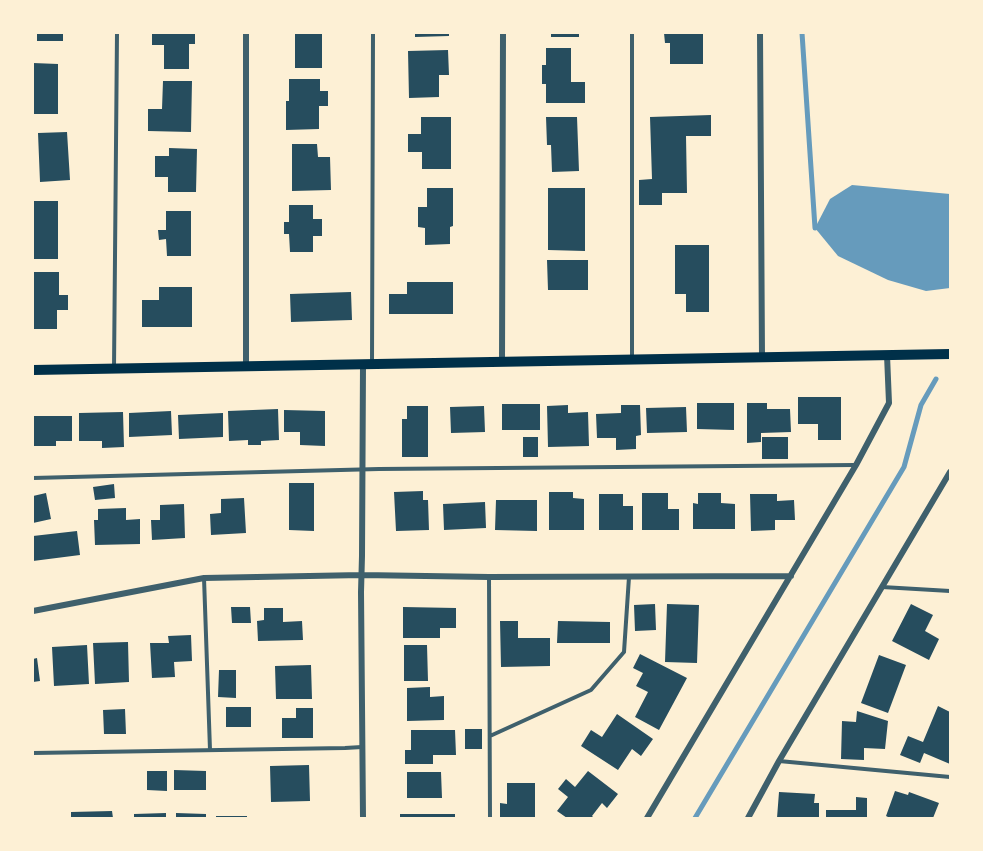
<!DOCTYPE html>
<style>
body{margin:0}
#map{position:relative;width:983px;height:851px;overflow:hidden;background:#fdf0d5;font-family:Raleway,sans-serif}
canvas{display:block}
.frame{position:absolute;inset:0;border:34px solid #fdf0d5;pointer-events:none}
</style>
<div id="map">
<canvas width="983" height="851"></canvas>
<div class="frame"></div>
</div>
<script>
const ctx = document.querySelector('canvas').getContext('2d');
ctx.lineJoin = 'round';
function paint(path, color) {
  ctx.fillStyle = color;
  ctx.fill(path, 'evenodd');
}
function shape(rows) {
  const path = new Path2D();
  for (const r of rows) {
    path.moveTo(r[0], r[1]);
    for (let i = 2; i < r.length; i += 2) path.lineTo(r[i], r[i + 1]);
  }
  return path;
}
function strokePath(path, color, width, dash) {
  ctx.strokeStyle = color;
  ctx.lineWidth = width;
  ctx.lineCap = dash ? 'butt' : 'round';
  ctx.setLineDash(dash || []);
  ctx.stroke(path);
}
paint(shape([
 [852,185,950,194,950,288,926,291,888,280,838,256,815,228,830,199]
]), '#669bbc');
strokePath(shape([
 [802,33,815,228],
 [695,818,904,467,921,405,936,379]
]), '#669bbc', 5);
paint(shape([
 [37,33,63,33,63,41,37,41],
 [152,33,195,33,195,44,189,44,189,69,164,69,164,45,152,45],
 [295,33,322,33,322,68,295,68],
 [415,33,449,33,449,36,415,37],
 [551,33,579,33,579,37,551,37],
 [664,33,703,33,703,64,670,64,670,43,665,43],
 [546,48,571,48,571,82,585,82,585,103,546,103,546,84,542,84,542,65,546,65],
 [448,50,449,75,439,75,439,97,409,98,408,51],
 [33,63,58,64,58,114,33,114],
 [289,79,320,79,320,91,328,91,328,106,319,106,319,129,286,130,286,101,289,101],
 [163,81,192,81,191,132,148,131,148,109,162,109],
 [711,115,711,136,686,136,687,193,662,193,662,205,639,205,639,180,652,179,650,117],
 [421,117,451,117,451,169,422,169,422,152,408,152,408,134,421,134],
 [546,117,577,117,579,171,552,172,551,145,547,145],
 [67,132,70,180,40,182,38,133],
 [292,144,317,144,318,157,330,157,331,190,292,191],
 [169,148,197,149,196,192,168,192,168,177,155,177,155,156,169,156],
 [427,188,453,188,453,226,450,227,450,244,425,245,425,228,418,227,418,207,427,207],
 [548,188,585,188,585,251,548,250],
 [34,201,58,201,58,259,34,259],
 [289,205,313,205,313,219,322,219,322,236,313,236,313,252,290,252,289,234,284,234,284,222,289,222],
 [166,211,191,211,191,256,167,256,166,239,159,240,158,230,166,230],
 [675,245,709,245,709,312,686,312,686,294,675,294],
 [547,260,588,260,588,290,548,290],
 [33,272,59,272,59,295,68,295,68,310,57,310,57,329,33,329],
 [407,282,453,282,453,314,389,314,389,294,407,294],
 [159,287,192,287,192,327,142,327,142,300,159,300],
 [351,292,352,320,291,322,290,294],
 [798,397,841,397,841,440,818,440,818,424,798,424],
 [697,403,734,403,734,430,697,429],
 [747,403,767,403,767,409,790,409,791,432,761,433,761,442,747,443],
 [502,404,540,404,540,430,502,430],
 [568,405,568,413,588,412,589,446,548,447,547,406],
 [621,405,640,405,641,435,636,436,636,449,616,450,616,438,597,438,596,414,621,413],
 [407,406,428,406,428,457,402,457,402,419,407,419],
 [484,406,485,432,451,433,450,407],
 [686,407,687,432,647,433,646,408],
 [278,409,279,440,261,441,261,445,248,445,248,440,229,441,228,411],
 [284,410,325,411,325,446,300,445,300,432,284,432],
 [171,411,172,435,129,437,129,413],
 [123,412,124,447,102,448,102,441,79,441,79,413],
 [223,413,223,437,179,439,178,415],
 [33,416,72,416,72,441,56,441,56,446,33,446],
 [523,437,538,437,538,457,523,457],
 [762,437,788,437,788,459,762,459],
 [289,483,314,483,314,531,289,530],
 [114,484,115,498,95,500,93,487],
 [423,491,423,500,428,500,429,530,396,531,394,492],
 [549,492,573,492,573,498,584,499,584,530,549,530],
 [46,493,51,519,33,523,33,496],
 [642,493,668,493,668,509,679,509,679,530,642,530],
 [698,493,721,493,721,503,735,504,735,529,693,529,693,503,698,504],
 [599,494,623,494,623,506,633,506,633,530,599,530],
 [750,494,777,494,777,501,794,500,795,520,775,520,775,530,751,531],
 [244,498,246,533,211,535,210,514,221,513,221,499],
 [496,500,537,500,537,531,495,530],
 [485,502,486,528,444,530,443,504],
 [184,504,185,538,152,540,151,520,160,520,160,505],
 [126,508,126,520,140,519,140,544,95,545,94,520,98,520,98,509],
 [77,531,80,555,33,561,33,536],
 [655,604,656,630,635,631,634,605],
 [667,604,699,605,697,663,665,662],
 [911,604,933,615,925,631,939,639,929,660,892,641],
 [231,607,250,607,251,623,232,623],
 [403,607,456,608,456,628,440,628,440,638,403,638],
 [264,608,283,608,283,622,302,621,303,640,258,641,257,621,264,620],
 [500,621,518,621,518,638,550,638,550,666,501,667],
 [558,621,610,622,610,643,557,643],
 [191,635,192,661,174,662,175,677,152,678,150,643,169,643,168,636],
 [128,642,129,682,95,684,93,643],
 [87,645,89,684,54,686,52,647],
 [404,645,427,645,428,681,404,681],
 [640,654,687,678,659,730,635,717,648,692,636,686,643,673,633,668],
 [879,655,906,665,888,713,861,703],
 [37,658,40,681,33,682,33,659],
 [311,665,312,699,276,699,275,666],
 [219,670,236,670,236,698,218,697],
 [430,687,430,697,444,696,444,720,407,721,407,688],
 [938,706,950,712,950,764,924,753,920,763,900,755,908,736,923,742],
 [226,707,251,707,251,727,226,727],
 [296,708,313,708,313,738,282,738,282,718,296,718],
 [125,709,126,734,104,734,103,710],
 [857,711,888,721,885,749,864,748,864,760,841,759,842,721,856,722],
 [617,714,653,739,641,756,632,749,618,770,581,746,591,730,602,737],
 [465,729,482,729,482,749,465,749],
 [411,730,455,730,456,755,433,755,433,764,405,764,405,750,411,750],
 [309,765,310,801,271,802,270,766],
 [174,770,206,771,206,790,174,790],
 [147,771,167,771,167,791,147,790],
 [588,771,618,794,607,808,602,803,592,816,594,818,567,818,557,811,568,797,558,789,566,779,575,787],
 [407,772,441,772,442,798,407,798],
 [507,783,535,783,535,818,500,818,500,803,507,804],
 [895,791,908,795,909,792,939,803,933,818,890,818,886,816],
 [779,792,815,794,814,803,819,803,819,818,777,818],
 [856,797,867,798,867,818,826,818,826,810,856,810],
 [112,811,113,818,71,818,71,812],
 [166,813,166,818,134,818,134,814],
 [176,813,206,814,206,818,176,818],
 [400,814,455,814,455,818,400,818],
 [216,816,247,816,247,818,216,818]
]), '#264d5e');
strokePath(shape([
 [632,358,632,33],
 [372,362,373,33],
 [114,368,117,33],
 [33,478,379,469,855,465],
 [489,577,490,818],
 [204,578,210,750],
 [882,587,950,591],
 [490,736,591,690,624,652,629,577],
 [33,753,345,748,362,747],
 [779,761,950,777]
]), '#3f606c', 4);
strokePath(shape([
 [760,33,762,357],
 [502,361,503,33],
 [363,365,362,556,361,592,363,818],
 [246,367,246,33],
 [33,611,204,578,362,575,489,577,791,576],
 [647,818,856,465,889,403,887,355],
 [748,818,779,761,950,472]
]), '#3f606c', 6);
strokePath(shape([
 [33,370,950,354]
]), '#003049', 10);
</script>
